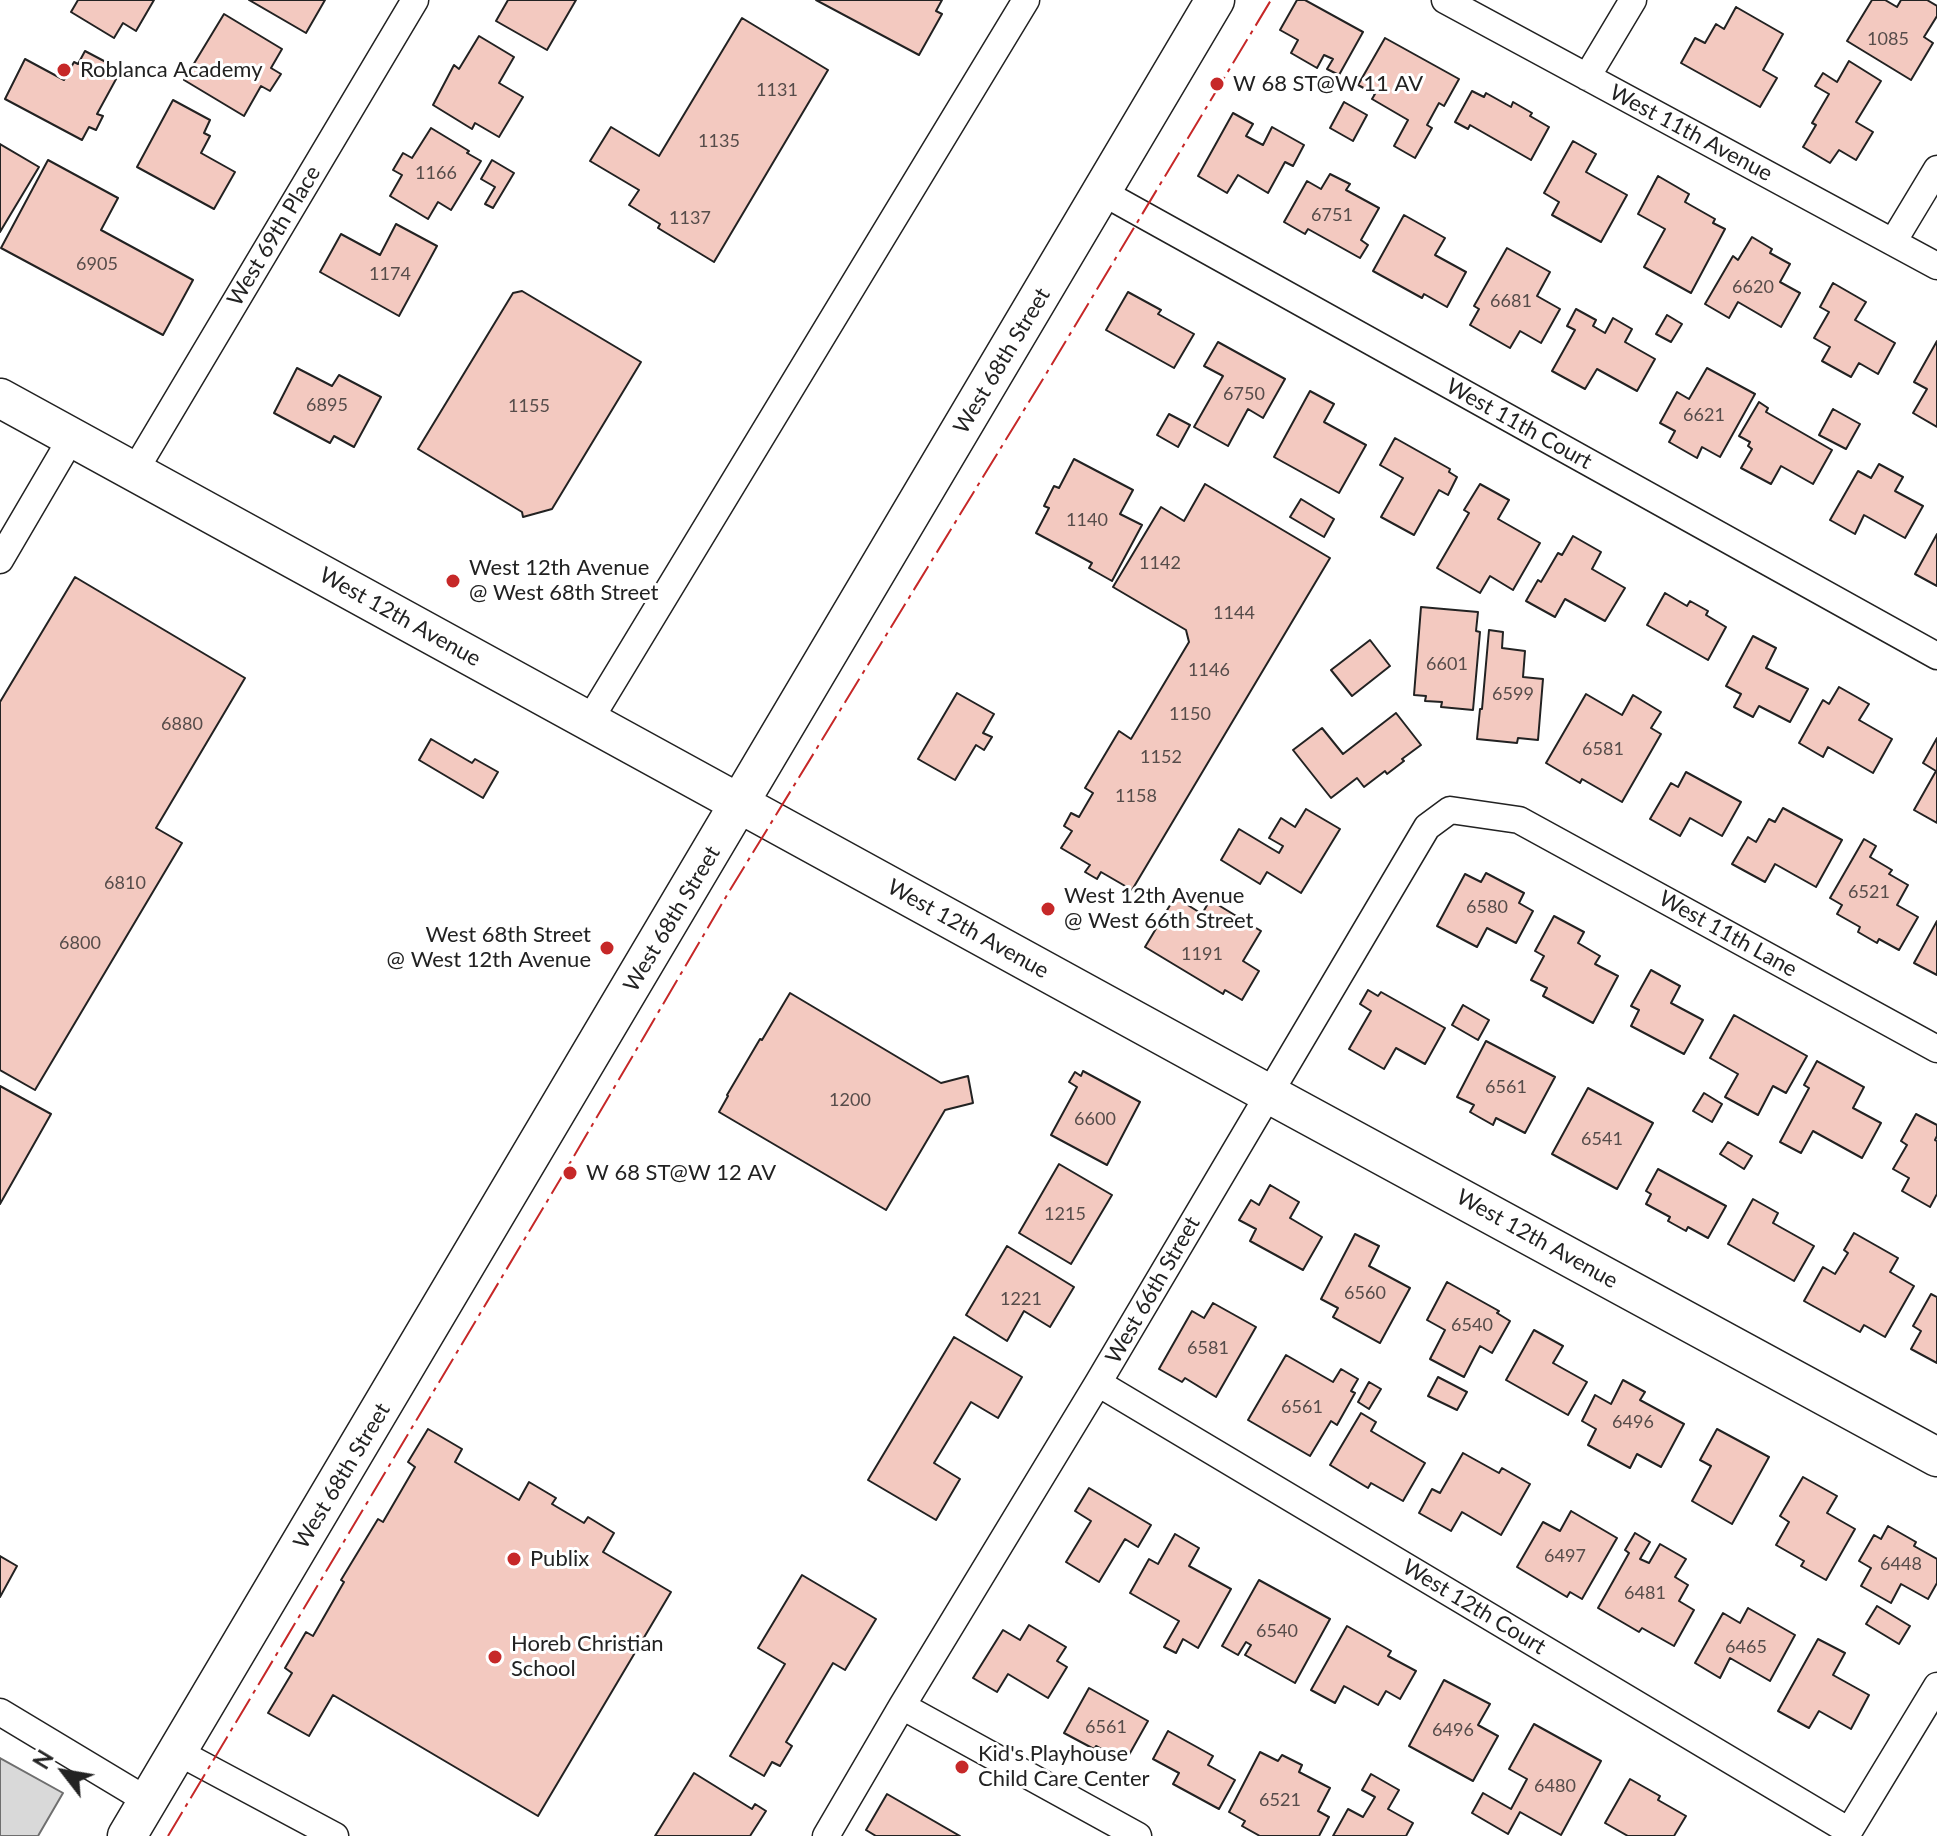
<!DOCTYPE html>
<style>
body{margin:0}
#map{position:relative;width:1937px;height:1836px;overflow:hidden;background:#fff;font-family:Lato,sans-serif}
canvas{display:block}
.north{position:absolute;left:24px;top:1732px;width:80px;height:80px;-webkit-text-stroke:6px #fff;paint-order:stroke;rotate:301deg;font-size:22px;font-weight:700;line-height:32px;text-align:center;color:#222}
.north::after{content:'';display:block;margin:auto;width:28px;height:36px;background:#222;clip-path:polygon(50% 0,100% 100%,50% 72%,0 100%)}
</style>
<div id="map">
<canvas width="1937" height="1836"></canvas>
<div class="north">N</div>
</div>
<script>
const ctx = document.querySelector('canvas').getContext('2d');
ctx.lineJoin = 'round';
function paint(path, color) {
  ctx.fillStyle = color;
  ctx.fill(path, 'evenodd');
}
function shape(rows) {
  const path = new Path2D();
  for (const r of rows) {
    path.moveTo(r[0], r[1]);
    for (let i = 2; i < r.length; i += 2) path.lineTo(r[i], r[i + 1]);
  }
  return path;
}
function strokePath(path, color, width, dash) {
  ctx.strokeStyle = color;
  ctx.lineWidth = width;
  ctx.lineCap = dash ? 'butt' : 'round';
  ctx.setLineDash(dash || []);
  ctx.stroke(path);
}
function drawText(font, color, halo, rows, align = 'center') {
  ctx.font = font + ' Lato,sans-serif';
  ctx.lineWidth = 6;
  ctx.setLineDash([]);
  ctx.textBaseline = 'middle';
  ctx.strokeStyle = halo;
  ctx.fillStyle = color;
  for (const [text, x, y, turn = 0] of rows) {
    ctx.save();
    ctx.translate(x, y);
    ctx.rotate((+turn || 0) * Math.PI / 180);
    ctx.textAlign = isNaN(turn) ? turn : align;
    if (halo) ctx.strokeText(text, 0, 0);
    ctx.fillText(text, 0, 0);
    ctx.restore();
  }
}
const water = shape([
 [0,1758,63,1793,38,1836,0,1836,0,1758]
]);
paint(water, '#d9d9d9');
strokePath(water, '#6f6f6f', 2);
const building = shape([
 [78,0,154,0,136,31,123,23,114,38,71,12,78,0],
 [249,0,325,0,306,33,249,0],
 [508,0,576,0,547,50,496,21,508,0],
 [816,0,942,0,936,11,942,14,919,55,816,0],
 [1297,0,1305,0,1363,32,1339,75,1327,69,1333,59,1324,55,1317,68,1291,53,1298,40,1280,30,1297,0],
 [1872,0,1885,0,1897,7,1901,0,1927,0,1937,6,1937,16,1924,37,1933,43,1911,80,1847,41,1872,0],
 [1736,7,1783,34,1763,70,1777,78,1760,107,1681,63,1695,38,1705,43,1716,24,1724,29,1736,7],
 [224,14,282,49,271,68,281,74,270,91,261,86,244,116,184,80,224,14],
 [742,18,828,70,714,262,658,228,660,224,629,205,639,190,590,161,611,127,659,156,742,18],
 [479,36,514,57,499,83,523,97,499,137,475,123,472,129,433,105,454,65,459,69,479,36],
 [1385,38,1459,79,1444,106,1439,103,1427,125,1432,128,1415,158,1394,146,1408,120,1372,99,1375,94,1358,85,1385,38],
 [85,51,121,70,97,114,103,116,96,130,89,127,82,140,5,99,25,59,64,80,74,62,78,64,85,51],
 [1849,61,1881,81,1856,122,1873,132,1856,160,1839,150,1830,163,1803,147,1816,125,1812,123,1829,94,1815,86,1823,73,1837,82,1849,61],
 [1472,91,1484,97,1486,93,1511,107,1513,102,1532,113,1530,116,1549,127,1531,160,1470,125,1468,129,1455,122,1472,91],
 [173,100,210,120,204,133,210,136,201,153,235,172,214,209,137,167,173,100],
 [1344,102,1367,115,1353,141,1330,128,1344,102],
 [1233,113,1253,124,1246,136,1263,145,1272,127,1304,145,1293,166,1285,162,1268,193,1238,175,1227,193,1198,176,1233,113],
 [431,128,469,151,467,153,481,161,451,210,438,202,428,219,390,196,402,175,393,170,403,153,412,158,431,128],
 [1573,141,1596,154,1586,172,1627,195,1601,242,1552,215,1559,202,1544,193,1573,141],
 [0,144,39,167,0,232,0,144],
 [48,160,118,198,101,230,193,280,163,335,1,248,48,160],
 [492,160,514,173,493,208,485,204,495,187,481,179,492,160],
 [1330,174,1350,184,1346,190,1379,208,1361,240,1368,245,1360,258,1308,229,1305,234,1284,222,1307,181,1321,189,1330,174],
 [1658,176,1689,194,1685,202,1715,219,1713,223,1725,229,1691,293,1644,267,1665,229,1638,214,1658,176],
 [1404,215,1445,238,1435,255,1466,272,1447,307,1424,294,1422,298,1373,271,1404,215],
 [396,224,437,246,399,316,320,272,341,234,380,255,396,224],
 [1752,237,1772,249,1770,253,1790,264,1780,282,1800,293,1781,327,1738,302,1729,318,1705,304,1733,256,1738,260,1752,237],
 [1507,248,1550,272,1537,296,1560,309,1541,343,1520,331,1510,348,1470,325,1479,309,1474,306,1507,248],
 [1833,283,1866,302,1855,320,1895,343,1878,374,1859,363,1851,377,1822,361,1830,347,1814,338,1829,312,1820,307,1833,283],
 [522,291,641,362,552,509,523,517,522,512,418,449,513,293,522,291],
 [1128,292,1161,310,1158,314,1194,334,1174,368,1106,330,1128,292],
 [1576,309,1596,320,1593,326,1605,333,1613,318,1632,329,1625,342,1655,359,1637,391,1597,369,1585,389,1552,371,1575,330,1567,326,1576,309],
 [1667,315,1682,324,1671,342,1656,334,1667,315],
 [1937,341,1937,427,1913,413,1927,389,1914,382,1937,341],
 [1218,342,1285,379,1263,418,1248,409,1228,446,1194,427,1223,376,1204,366,1218,342],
 [297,368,332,386,339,375,381,397,354,447,334,436,330,443,274,413,297,368],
 [1707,368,1755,394,1720,457,1702,447,1697,458,1669,442,1675,431,1660,423,1677,392,1689,399,1707,368],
 [1310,391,1334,404,1324,422,1366,445,1339,493,1274,457,1310,391],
 [1759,402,1768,408,1766,412,1832,450,1813,484,1781,466,1771,484,1741,468,1752,449,1748,446,1750,442,1739,436,1759,402],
 [1833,409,1860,424,1846,449,1819,435,1833,409],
 [1169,414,1190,425,1178,447,1157,435,1169,414],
 [1395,438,1450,469,1449,472,1457,477,1448,495,1439,490,1414,535,1381,517,1403,478,1380,465,1395,438],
 [1074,459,1133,490,1120,514,1142,525,1112,581,1089,568,1092,563,1036,533,1049,508,1044,506,1054,486,1059,488,1074,459],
 [1879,464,1903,477,1895,491,1923,506,1905,538,1864,515,1855,534,1830,520,1858,471,1871,478,1879,464],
 [1205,484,1330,558,1132,890,1101,872,1097,879,1085,872,1090,865,1061,848,1072,831,1064,826,1071,813,1079,817,1093,793,1085,788,1119,731,1131,739,1189,642,1186,630,1113,587,1161,507,1184,521,1205,484],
 [1480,484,1509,500,1498,519,1540,543,1513,590,1490,576,1480,593,1437,568,1469,513,1464,510,1480,484],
 [1301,499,1334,519,1324,537,1290,517,1301,499],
 [1937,534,1937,586,1915,574,1937,534],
 [1573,536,1601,552,1592,569,1625,588,1605,621,1565,599,1555,617,1526,601,1538,580,1541,582,1558,553,1562,555,1573,536],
 [75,577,245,678,156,828,182,843,35,1090,0,1070,0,702,75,577],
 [1665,593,1687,606,1690,601,1708,611,1706,615,1726,627,1708,660,1647,625,1665,593],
 [1421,607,1478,612,1476,631,1480,632,1473,710,1441,707,1442,702,1425,701,1426,696,1414,695,1421,607],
 [1489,630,1503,632,1502,648,1525,651,1523,677,1543,679,1538,740,1518,738,1517,743,1477,739,1480,709,1482,709,1489,630],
 [1753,636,1776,648,1766,668,1808,689,1790,722,1759,706,1753,717,1734,707,1741,694,1726,686,1753,636],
 [1370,640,1390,666,1352,696,1331,670,1370,640],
 [1839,687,1869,704,1859,720,1892,739,1873,773,1828,747,1823,757,1799,743,1823,700,1829,704,1839,687],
 [957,693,994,714,983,733,992,737,984,750,976,745,955,780,918,759,957,693],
 [1586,694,1622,715,1633,695,1661,712,1651,728,1661,734,1622,802,1582,779,1580,783,1546,763,1586,694],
 [1396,713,1421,745,1402,759,1404,761,1387,774,1385,771,1364,787,1357,778,1331,798,1293,750,1322,728,1343,754,1396,713],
 [1937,738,1937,823,1914,810,1936,771,1923,763,1937,738],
 [431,739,472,763,475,759,498,772,483,798,419,760,431,739],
 [1686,772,1741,802,1722,836,1690,818,1680,836,1650,819,1671,783,1678,787,1686,772],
 [1783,808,1842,840,1816,887,1775,864,1765,882,1732,864,1748,837,1756,842,1769,819,1775,822,1783,808],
 [1306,809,1340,829,1301,893,1267,872,1260,884,1221,860,1239,829,1279,853,1283,846,1269,838,1281,818,1295,827,1306,809],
 [1864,839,1876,846,1870,857,1892,870,1889,874,1908,885,1897,905,1918,917,1899,950,1879,939,1877,943,1858,932,1860,927,1837,914,1842,905,1830,898,1864,839],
 [1486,873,1524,893,1519,903,1533,911,1516,943,1487,928,1477,947,1437,926,1465,874,1481,882,1486,873],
 [1175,897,1202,914,1210,900,1261,931,1243,961,1259,971,1242,1000,1225,990,1223,994,1145,947,1175,897],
 [1554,916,1584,932,1578,943,1600,956,1595,964,1618,976,1593,1023,1543,996,1547,988,1531,980,1544,956,1535,951,1554,916],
 [1937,921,1937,975,1914,963,1937,921],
 [1651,970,1680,986,1671,1003,1703,1020,1684,1054,1631,1026,1639,1010,1631,1006,1651,970],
 [1368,990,1378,996,1381,992,1445,1028,1425,1064,1396,1048,1384,1069,1349,1049,1371,1011,1360,1004,1368,990],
 [790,993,941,1083,968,1076,973,1103,945,1110,886,1210,719,1112,728,1096,727,1095,760,1039,762,1040,790,993],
 [1463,1005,1489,1020,1478,1040,1452,1025,1463,1005],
 [1734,1015,1807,1056,1786,1093,1773,1086,1758,1115,1725,1097,1738,1074,1710,1058,1734,1015],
 [1486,1041,1555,1077,1525,1133,1496,1118,1493,1125,1470,1112,1474,1105,1457,1097,1486,1041],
 [1817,1061,1864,1087,1853,1108,1881,1123,1862,1158,1813,1131,1801,1153,1780,1142,1809,1088,1804,1085,1817,1061],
 [1083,1071,1140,1102,1107,1165,1051,1135,1077,1087,1069,1082,1075,1072,1081,1076,1083,1071],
 [0,1086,51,1114,0,1204,0,1086],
 [1588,1088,1653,1123,1617,1189,1552,1154,1588,1088],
 [1704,1093,1722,1104,1712,1122,1693,1111,1704,1093],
 [1916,1114,1937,1125,1937,1136,1935,1140,1937,1141,1937,1194,1930,1207,1902,1191,1909,1178,1893,1169,1907,1145,1901,1141,1916,1114],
 [1728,1142,1752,1156,1744,1169,1720,1154,1728,1142],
 [1059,1164,1112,1195,1071,1264,1019,1233,1059,1164],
 [1658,1169,1726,1206,1708,1238,1688,1227,1686,1231,1668,1221,1670,1217,1646,1204,1651,1194,1646,1191,1658,1169],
 [1270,1185,1299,1202,1290,1218,1322,1237,1303,1270,1250,1241,1256,1229,1239,1220,1251,1200,1259,1205,1270,1185],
 [1753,1199,1778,1213,1773,1223,1814,1246,1794,1281,1728,1244,1753,1199],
 [1854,1233,1898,1258,1890,1272,1914,1286,1885,1337,1864,1325,1860,1332,1804,1301,1823,1267,1835,1274,1848,1253,1844,1250,1854,1233],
 [1355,1234,1379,1246,1369,1266,1410,1288,1380,1343,1333,1317,1338,1308,1321,1299,1355,1234],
 [1007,1246,1074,1287,1050,1327,1024,1311,1007,1341,966,1315,1007,1246],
 [1447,1282,1499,1311,1497,1313,1510,1321,1492,1353,1480,1346,1464,1377,1430,1359,1445,1330,1427,1320,1447,1282],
 [1931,1294,1937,1297,1937,1363,1911,1349,1921,1331,1913,1326,1931,1294],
 [1213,1303,1256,1327,1216,1397,1185,1378,1182,1382,1159,1369,1192,1311,1204,1318,1213,1303],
 [1534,1330,1563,1346,1553,1363,1587,1382,1568,1415,1506,1380,1534,1330],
 [954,1337,1022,1377,998,1418,971,1402,934,1463,960,1479,936,1520,868,1480,954,1337],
 [1286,1355,1333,1382,1341,1369,1358,1379,1351,1391,1355,1393,1337,1425,1331,1421,1310,1456,1248,1420,1286,1355],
 [1438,1377,1467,1392,1457,1410,1428,1396,1438,1377],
 [1623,1380,1645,1392,1640,1400,1684,1424,1661,1467,1637,1454,1630,1468,1588,1445,1596,1429,1582,1421,1595,1395,1611,1404,1623,1380],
 [1369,1382,1381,1389,1369,1409,1358,1402,1369,1382],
 [1361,1413,1376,1422,1371,1431,1425,1463,1403,1501,1371,1483,1368,1488,1330,1465,1361,1413],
 [428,1429,462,1449,455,1462,519,1500,529,1482,556,1498,552,1504,584,1523,588,1517,614,1533,603,1552,671,1592,538,1816,333,1695,309,1736,268,1713,292,1673,285,1668,306,1632,313,1636,344,1582,341,1580,378,1519,383,1522,415,1467,408,1462,428,1429],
 [1717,1429,1769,1457,1732,1524,1692,1501,1711,1466,1700,1460,1717,1429],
 [1463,1453,1499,1473,1502,1468,1530,1484,1501,1535,1462,1512,1451,1531,1419,1513,1432,1489,1440,1493,1463,1453],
 [1803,1477,1837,1496,1827,1513,1855,1529,1826,1580,1801,1566,1804,1561,1776,1545,1789,1522,1780,1516,1803,1477],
 [1089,1488,1151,1525,1138,1547,1125,1539,1099,1582,1066,1562,1091,1521,1075,1511,1089,1488],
 [1571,1511,1617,1538,1582,1599,1570,1592,1567,1597,1517,1567,1543,1522,1560,1531,1571,1511],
 [1888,1526,1916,1542,1914,1546,1937,1559,1937,1583,1928,1599,1901,1584,1891,1603,1861,1586,1871,1568,1859,1561,1874,1535,1881,1539,1888,1526],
 [1635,1533,1650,1542,1640,1559,1649,1563,1660,1544,1686,1559,1675,1577,1688,1585,1679,1601,1694,1610,1674,1646,1642,1628,1639,1632,1598,1608,1629,1553,1625,1550,1635,1533],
 [1175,1534,1199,1548,1189,1566,1231,1589,1198,1648,1183,1639,1176,1653,1164,1647,1179,1621,1130,1593,1149,1559,1158,1564,1175,1534],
 [0,1556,17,1566,0,1597,0,1556],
 [802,1575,876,1619,845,1670,833,1663,786,1742,792,1746,780,1766,772,1762,764,1776,730,1756,785,1664,758,1648,802,1575],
 [1259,1580,1330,1619,1295,1683,1245,1655,1251,1645,1246,1642,1238,1655,1222,1646,1259,1580],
 [1877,1606,1910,1626,1899,1644,1866,1624,1877,1606],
 [1748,1608,1795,1635,1770,1681,1730,1658,1720,1678,1695,1663,1723,1613,1740,1623,1748,1608],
 [1029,1625,1066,1647,1057,1661,1067,1667,1048,1698,1008,1674,997,1692,973,1678,1003,1630,1020,1640,1029,1625],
 [1347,1626,1391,1651,1388,1656,1416,1671,1400,1699,1386,1691,1378,1705,1344,1686,1335,1703,1311,1690,1347,1626],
 [1818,1639,1845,1653,1833,1675,1869,1695,1851,1729,1819,1711,1809,1728,1778,1711,1818,1639],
 [1444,1680,1490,1704,1478,1725,1498,1736,1473,1781,1409,1746,1444,1680],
 [1089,1688,1148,1721,1125,1762,1096,1746,1094,1749,1064,1733,1089,1688],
 [1534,1724,1601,1761,1561,1835,1520,1812,1508,1834,1472,1813,1483,1793,1511,1809,1527,1779,1509,1769,1534,1724],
 [1168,1731,1213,1756,1208,1765,1235,1780,1219,1809,1173,1784,1179,1773,1153,1759,1168,1731],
 [1260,1752,1278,1761,1282,1755,1302,1765,1299,1772,1330,1788,1318,1811,1329,1817,1319,1836,1260,1836,1242,1826,1245,1821,1229,1812,1260,1752],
 [694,1773,752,1809,755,1804,766,1811,750,1836,655,1836,694,1773],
 [1371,1774,1399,1790,1388,1809,1413,1823,1406,1836,1333,1836,1348,1809,1363,1817,1375,1797,1362,1790,1371,1774],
 [1630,1779,1660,1796,1658,1800,1686,1816,1674,1836,1628,1836,1605,1823,1630,1779],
 [887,1794,960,1836,876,1836,866,1830,887,1794]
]);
paint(building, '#f3c9c0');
strokePath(building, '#222', 2);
const minor = shape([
 [1445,0,1937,266],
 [1587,77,1633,0],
 [1102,192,1937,656],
 [1893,242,1937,169],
 [134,472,415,0],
 [0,560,72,437],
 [589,721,1026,0],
 [1098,1383,1849,1831],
 [902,1706,1138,1836],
 [0,1712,148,1801],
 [178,1752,335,1836],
 [826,1836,902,1706,1098,1383,1427,827,1450,810,1519,820,1937,1049],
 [1846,1836,1937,1686]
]);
const secondary = shape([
 [0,398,1269,1094,1937,1457],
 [127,1836,1215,0]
]);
strokePath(minor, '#222', 29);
strokePath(secondary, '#222', 41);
strokePath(minor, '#fff', 26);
strokePath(secondary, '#fff', 38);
strokePath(shape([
 [168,1836,567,1168,730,890,1043,379,1271,0]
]), '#c62828', 2, [28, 6, 4, 6]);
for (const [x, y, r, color] of [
 [64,70,8,"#c62828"],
 [1217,84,8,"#c62828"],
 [453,581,8,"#c62828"],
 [1048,909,8,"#c62828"],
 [607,948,8,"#c62828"],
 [570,1173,8,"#c62828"],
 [514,1559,8,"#c62828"],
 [495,1657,8,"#c62828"],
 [962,1767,8,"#c62828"]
]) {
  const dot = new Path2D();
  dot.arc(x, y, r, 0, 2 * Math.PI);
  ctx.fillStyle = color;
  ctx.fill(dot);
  strokePath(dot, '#fff', 3);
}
drawText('18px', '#564c4a', null, [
 ["1085",1888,39],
 ["1131",777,90],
 ["1135",719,141],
 ["1166",436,173],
 ["6751",1332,215],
 ["1137",690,218],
 ["6905",97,264],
 ["1174",390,274],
 ["6620",1753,287],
 ["6681",1511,301],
 ["6750",1244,394],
 ["6895",327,405],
 ["1155",529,406],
 ["6621",1704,415],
 ["1140",1087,520],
 ["1142",1160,563],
 ["1144",1234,613],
 ["6601",1447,664],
 ["1146",1209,670],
 ["6599",1513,694],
 ["1150",1190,714],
 ["6880",182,724],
 ["6581",1603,749],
 ["1152",1161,757],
 ["1158",1136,796],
 ["6810",125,883],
 ["6521",1869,892],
 ["6580",1487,907],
 ["6800",80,943],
 ["1191",1202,954],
 ["6561",1506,1087],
 ["1200",850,1100],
 ["6600",1095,1119],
 ["6541",1602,1139],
 ["1215",1065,1214],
 ["6560",1365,1293],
 ["1221",1021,1299],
 ["6540",1472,1325],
 ["6581",1208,1348],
 ["6561",1302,1407],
 ["6496",1633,1422],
 ["6497",1565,1556],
 ["6448",1901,1564],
 ["6481",1645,1593],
 ["6540",1277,1631],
 ["6465",1746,1647],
 ["6561",1106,1727],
 ["6496",1453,1730],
 ["6480",1555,1786],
 ["6521",1280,1800]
]);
drawText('22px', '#222', '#fff', [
 ["Roblanca Academy",80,70],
 ["W 68 ST@W 11 AV",1233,84],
 ["West 12th Avenue",469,568],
 ["@ West 68th Street",469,593],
 ["West 12th Avenue",1064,896],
 ["@ West 66th Street",1064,921],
 ["West 68th Street",591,935,"right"],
 ["@ West 12th Avenue",591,960,"right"],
 ["W 68 ST@W 12 AV",586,1173],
 ["Publix",530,1559],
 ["Horeb Christian",511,1644],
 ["School",511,1669],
 ["Kid's Playhouse",978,1754],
 ["Child Care Center",978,1779]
], 'left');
drawText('22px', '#222', '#fff', [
 ["West 11th Avenue",1691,133,28],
 ["West 69th Place",274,236,-59],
 ["West 68th Street",1002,361,-59],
 ["West 11th Court",1519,424,29],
 ["West 12th Avenue",400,617,29],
 ["West 68th Street",672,919,-59],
 ["West 12th Avenue",968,929,29],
 ["West 11th Lane",1728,934,29],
 ["West 12th Avenue",1537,1239,29],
 ["West 66th Street",1153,1290,-60],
 ["West 68th Street",342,1476,-59],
 ["West 12th Court",1474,1607,31]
]);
</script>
